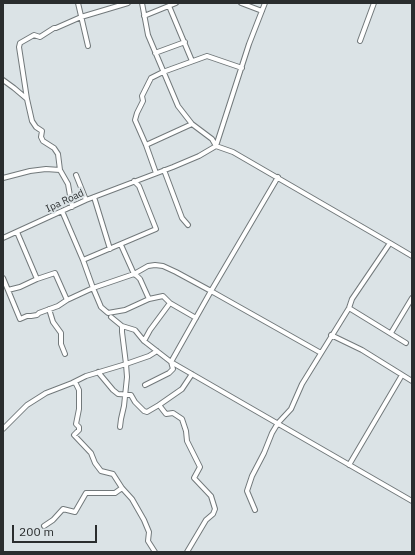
<!DOCTYPE html>
<style>
body{margin:0}
#map{position:relative;width:415px;height:555px;overflow:hidden;background:#dbe3e6;font-family:"IBM Plex Sans",sans-serif}
canvas{display:block}
.frame{position:absolute;inset:0;border:4px solid #2a2d2e;pointer-events:none}
.scale{position:absolute;left:12px;top:525px;width:85px;height:18px;box-sizing:border-box;border:2px solid #2a2d2e;border-top:0;padding-left:5px;font-size:12px;line-height:14px;white-space:nowrap;color:#2a2d2e;-webkit-text-stroke:3px #dbe3e6;paint-order:stroke}
</style>
<div id="map">
<canvas width="415" height="555"></canvas>
<div class="frame"></div>
<div class="scale">200 m</div>
</div>
<script>
const ctx = document.querySelector('canvas').getContext('2d');
ctx.lineJoin = 'round';
function shape(rows) {
  const path = new Path2D();
  for (const r of rows) {
    path.moveTo(r[0], r[1]);
    for (let i = 2; i < r.length; i += 2) path.lineTo(r[i], r[i + 1]);
  }
  return path;
}
function strokePath(path, color, width, dash) {
  ctx.strokeStyle = color;
  ctx.lineWidth = width;
  ctx.lineCap = dash ? 'butt' : 'round';
  ctx.setLineDash(dash || []);
  ctx.stroke(path);
}
function drawText(font, color, halo, rows, align = 'center') {
  ctx.font = font + ' "IBM Plex Sans",sans-serif';
  ctx.lineWidth = 4;
  ctx.setLineDash([]);
  ctx.textBaseline = 'middle';
  ctx.strokeStyle = halo;
  ctx.fillStyle = color;
  for (const [text, x, y, turn = 0] of rows) {
    ctx.save();
    ctx.translate(x, y);
    ctx.rotate((+turn || 0) * Math.PI / 180);
    ctx.textAlign = isNaN(turn) ? turn : align;
    if (halo) ctx.strokeText(text, 0, 0);
    ctx.fillText(text, 0, 0);
    ctx.restore();
  }
}
const minor = shape([
 [78,3,88,46],
 [142,3,148,35,178,106,192,124,212,139,216,146],
 [241,3,262,11],
 [169,6,192,61],
 [144,16,176,3],
 [360,41,374,3],
 [155,53,185,42],
 [3,80,14,88,27,99,32,121,36,127,42,131,41,137,43,141,54,148,58,154,60,170,68,184,72,207],
 [27,99,19,47,20,43,34,35,40,37,54,28,56,28,81,17,128,3],
 [146,145,135,120,137,113,143,101,142,96,151,78,163,72,207,56,242,68],
 [216,146,249,44,265,3],
 [164,170,182,218,188,225],
 [156,173,146,145,192,124],
 [76,175,86,200],
 [3,178,30,171,46,169,60,170],
 [134,181,139,186,156,229,83,260,93,288,134,274,148,266,155,265,163,266,176,272,211,291,278,177],
 [94,197,110,249],
 [62,211,83,260],
 [17,232,37,279,55,273,67,300],
 [3,238,86,200,173,167,199,156,216,146,233,152,390,243],
 [121,245,134,274,137,276,140,279,149,299],
 [3,278,20,319,27,316,31,316,37,315,39,313,58,306,67,300,93,288,101,307,108,313,125,310,149,299,163,296,170,303,150,330,144,341],
 [8,290,20,287,37,279],
 [170,303,196,318],
 [349,308,406,343],
 [49,309,53,322,61,333,61,344,65,354],
 [122,326,135,330,144,341,171,362,412,501],
 [391,333,412,298],
 [331,335,362,350,412,381],
 [98,372,113,390,118,394,131,395,135,402,144,411,147,412,159,405,166,414,173,413,182,419,186,431,187,441,200,467,194,478,211,496,215,509,213,514,206,520,187,552],
 [75,382,79,390,79,409,76,424,79,427,79,430,74,435,91,453,95,463,101,471,113,474,122,488,132,499,144,520,149,532,148,541,155,552],
 [145,385,169,373,173,369,171,362,211,291,321,353],
 [159,405,182,389,192,374],
 [120,427,121,419,124,406,127,377,126,364,149,356,157,351],
 [3,429,27,405,46,393,72,383,86,376,126,364,122,332,122,326,111,317],
 [349,465,402,375],
 [255,510,247,491,252,476,264,453,272,433,278,423,291,409,302,384,349,308,352,299,390,243,412,256],
 [44,526,53,520,63,509,75,512,86,493,115,493,122,488]
]);
strokePath(minor, '#72797b', 6);
strokePath(minor, '#fff', 4);
drawText('10px', '#2a2d2e', '#dbe3e6', [
 ["Ipa Road",65,201,-25]
]);
</script>
